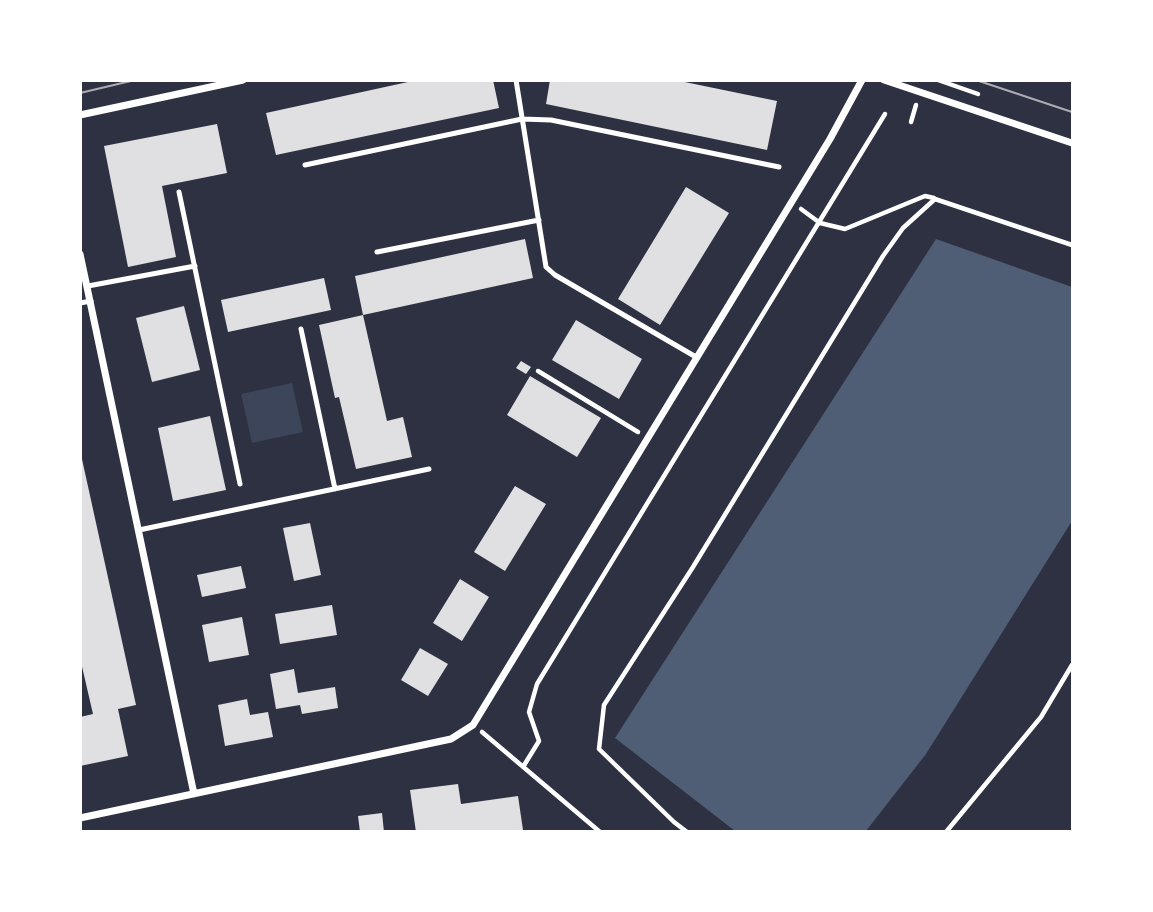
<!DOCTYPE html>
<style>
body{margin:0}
#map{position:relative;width:1153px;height:912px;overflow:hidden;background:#2d3142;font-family:"Noto Sans",sans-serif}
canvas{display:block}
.frame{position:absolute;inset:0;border:82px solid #fff;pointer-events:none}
</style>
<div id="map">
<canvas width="1153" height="912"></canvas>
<div class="frame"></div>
</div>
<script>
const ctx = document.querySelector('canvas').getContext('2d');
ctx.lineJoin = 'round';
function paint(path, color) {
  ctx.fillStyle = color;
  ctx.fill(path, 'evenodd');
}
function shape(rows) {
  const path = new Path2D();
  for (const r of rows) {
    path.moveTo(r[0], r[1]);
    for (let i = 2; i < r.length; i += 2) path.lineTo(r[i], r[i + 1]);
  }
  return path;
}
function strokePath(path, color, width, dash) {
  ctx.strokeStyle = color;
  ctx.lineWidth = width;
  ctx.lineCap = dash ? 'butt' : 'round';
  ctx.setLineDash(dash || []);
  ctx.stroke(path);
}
paint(shape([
 [292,383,303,432,252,443,241,394]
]), '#3c4559');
paint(shape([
 [936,239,1072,287,1072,521,926,754,866,831,735,831,615,738]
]), '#4f5d75');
paint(shape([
 [417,80,493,80,499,108,276,155,266,113],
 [550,80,675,80,777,101,767,150,546,104],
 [217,124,227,173,162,186,176,257,128,267,104,146],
 [686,187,729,213,660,325,618,299],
 [525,239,533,278,363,315,355,276],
 [324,278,331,310,228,332,221,300],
 [184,306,200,370,152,382,136,318],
 [363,315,387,421,403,417,412,457,356,469,339,397,335,398,319,325],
 [576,320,642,359,619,399,552,360],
 [521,361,531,367,526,374,516,368],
 [530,376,601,418,577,457,507,415],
 [210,416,226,490,173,501,158,428],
 [80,450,136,705,118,709,128,756,80,766,80,717,93,714,80,658],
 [515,486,546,504,505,571,474,552],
 [310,523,321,575,294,581,283,528],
 [241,566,246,588,202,597,197,575],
 [460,579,489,597,462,641,433,623],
 [332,605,337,635,280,644,275,614],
 [242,617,249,655,209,662,202,625],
 [420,648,448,664,428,696,401,680],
 [294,669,298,693,335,687,338,708,302,714,300,705,276,709,270,674],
 [247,699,250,715,268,712,273,737,225,746,218,705],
 [458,784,461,804,518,796,523,830,416,832,410,790],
 [382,813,384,832,360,832,358,816]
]), '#e0e0e3');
strokePath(shape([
 [938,80,978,94],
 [911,122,916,105],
 [801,209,820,223,845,229,925,196,934,198],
 [538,371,638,432],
 [482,732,600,832],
 [523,767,539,741,529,712,537,684,885,114],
 [687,832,674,822,599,749,604,705,693,567,883,256,903,228,935,199,1072,245],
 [946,832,1041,717,1072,665]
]), '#fff', 4.5);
strokePath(shape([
 [516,80,546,267,555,275,696,357],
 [305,165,522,119,551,120,779,167],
 [179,192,240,484],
 [377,252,539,220],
 [88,286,195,266],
 [80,303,91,301],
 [301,329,335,489],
 [139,530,429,469]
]), '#fff', 5);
strokePath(shape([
 [884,80,1072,143],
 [80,115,243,80],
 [80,254,194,794],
 [80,818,451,739,473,725,830,139,862,80]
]), '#fff', 7);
strokePath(shape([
 [976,80,1072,112],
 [80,93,135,80]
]), '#abadb3', 2);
</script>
